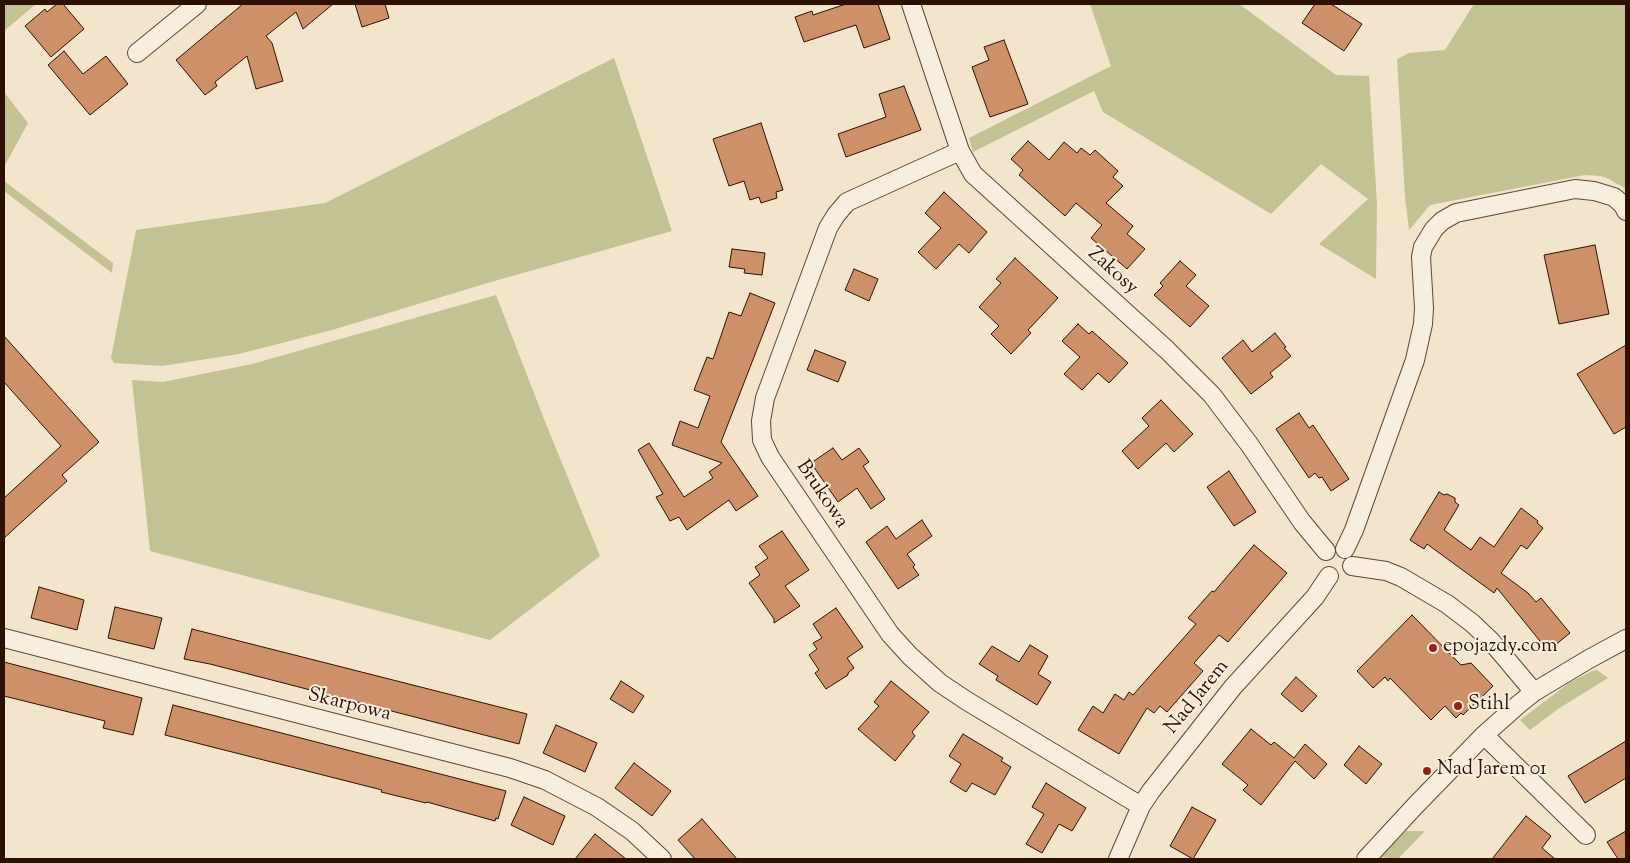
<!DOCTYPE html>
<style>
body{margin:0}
#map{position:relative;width:1630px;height:863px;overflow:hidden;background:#f3e5cc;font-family:"Sorts Mill Goudy",serif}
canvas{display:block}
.frame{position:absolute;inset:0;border:5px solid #2c1102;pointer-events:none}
</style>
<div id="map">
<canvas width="1630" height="863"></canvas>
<div class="frame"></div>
</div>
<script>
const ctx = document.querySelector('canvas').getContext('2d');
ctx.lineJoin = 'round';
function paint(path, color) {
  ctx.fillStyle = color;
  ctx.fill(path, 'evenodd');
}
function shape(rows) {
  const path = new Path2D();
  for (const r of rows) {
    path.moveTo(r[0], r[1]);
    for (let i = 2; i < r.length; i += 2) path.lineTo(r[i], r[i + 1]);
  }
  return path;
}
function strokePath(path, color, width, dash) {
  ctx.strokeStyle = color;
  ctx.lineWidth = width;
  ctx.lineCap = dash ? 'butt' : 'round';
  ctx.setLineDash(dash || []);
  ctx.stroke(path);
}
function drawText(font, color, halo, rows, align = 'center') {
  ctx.font = font + ' "Sorts Mill Goudy",serif';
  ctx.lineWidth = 4;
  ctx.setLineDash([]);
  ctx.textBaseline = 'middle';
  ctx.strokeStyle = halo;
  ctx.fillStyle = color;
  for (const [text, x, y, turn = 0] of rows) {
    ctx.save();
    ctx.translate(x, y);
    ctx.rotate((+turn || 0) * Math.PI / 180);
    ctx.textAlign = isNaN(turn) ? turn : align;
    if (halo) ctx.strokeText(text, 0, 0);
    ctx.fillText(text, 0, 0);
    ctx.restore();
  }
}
paint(shape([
 [4,4,36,4,4,31],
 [1090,4,1239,4,1336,75,1369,76,1377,204,1376,279,1319,244,1368,199,1321,164,1271,214,1103,112,1094,91,973,152,969,138,1111,66],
 [1474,4,1626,4,1626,189,1609,179,1601,176,1585,175,1430,205,1409,230,1405,197,1397,59,1409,53,1445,50],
 [614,58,672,231,491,282,332,330,239,354,162,366,114,363,111,358,136,230,325,203],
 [4,92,28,123,4,167],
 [4,181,113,263,112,273,4,191],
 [496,295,546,424,600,556,490,640,150,551,132,380,163,382,252,364],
 [1597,670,1608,678,1558,709,1530,730,1520,720,1569,683,1592,671],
 [1406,831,1425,831,1398,859,1380,857]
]), '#c2c293');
const building = shape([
 [57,4,63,4,84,29,51,57,25,26,45,9,47,12,57,4],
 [243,4,333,4,303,29,296,12,266,36,272,43,283,81,256,89,247,56,215,82,217,86,205,95,176,60,243,4],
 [355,4,385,4,389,18,362,27,355,4],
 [846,4,878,4,890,39,864,48,856,25,804,42,795,17,812,11,813,15,846,4],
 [1315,4,1331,4,1362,24,1344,51,1302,23,1315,4],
 [1004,40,1028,104,990,117,972,67,989,60,984,47,1004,40],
 [64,51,83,74,106,56,128,84,90,115,48,65,64,51],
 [904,86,921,130,846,157,838,134,886,117,879,94,904,86],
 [761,123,783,190,776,192,777,198,761,203,759,197,750,200,744,181,729,186,713,139,761,123],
 [1028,141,1049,160,1064,142,1077,153,1081,148,1090,155,1095,150,1118,171,1113,177,1123,186,1106,203,1133,226,1127,234,1145,249,1127,269,1091,238,1102,225,1076,203,1065,216,1019,175,1023,170,1011,159,1028,141],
 [944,192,987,232,969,253,959,244,936,269,918,252,941,228,925,213,944,192],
 [1595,245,1609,314,1559,324,1544,255,1595,245],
 [732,249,765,253,762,275,744,273,745,269,729,267,732,249],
 [1015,258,1058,298,1028,330,1031,333,1011,354,991,334,999,326,979,307,1001,283,996,279,1015,258],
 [1180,261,1196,275,1186,286,1209,306,1190,327,1154,295,1163,286,1160,283,1180,261],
 [854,269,878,279,869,301,845,290,854,269],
 [750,293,775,303,721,442,758,496,736,511,729,500,687,530,679,517,670,521,656,497,663,494,638,450,649,443,684,497,713,478,709,472,722,463,672,445,680,421,698,428,710,396,694,390,707,357,713,359,729,312,741,316,750,293],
 [1078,324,1089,334,1092,331,1128,363,1109,383,1098,373,1082,390,1064,374,1080,357,1062,341,1078,324],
 [1275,333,1286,347,1284,348,1291,356,1270,373,1273,377,1251,394,1222,358,1243,340,1252,352,1275,333],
 [4,336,99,442,62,475,67,481,4,538,4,498,61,446,4,382,4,336],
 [1626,345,1626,427,1614,434,1577,374,1626,345],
 [815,350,846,362,838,382,807,370,815,350],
 [1161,400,1193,434,1174,452,1166,443,1138,469,1122,451,1149,426,1142,418,1161,400],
 [1299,413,1309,428,1313,425,1349,479,1331,491,1322,477,1319,478,1315,473,1309,478,1276,429,1299,413],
 [833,448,842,460,859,448,869,462,863,466,885,499,871,509,857,488,838,502,811,463,833,448],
 [1229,471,1256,512,1234,526,1207,487,1229,471],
 [1439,492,1444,495,1447,494,1455,498,1455,502,1459,505,1444,530,1471,550,1480,537,1494,547,1521,508,1538,521,1537,523,1543,528,1527,549,1521,545,1501,573,1528,593,1536,602,1541,598,1570,633,1548,651,1497,588,1494,593,1427,544,1424,549,1410,540,1439,492],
 [922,520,932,536,907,554,915,565,913,567,919,575,898,589,866,542,887,526,896,539,922,520],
 [782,531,809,570,785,586,800,606,774,623,774,619,749,583,760,575,755,567,768,558,759,546,782,531],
 [1254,545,1287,573,1228,642,1219,635,1194,663,1203,671,1167,712,1160,706,1154,713,1147,708,1119,754,1078,730,1093,706,1103,713,1115,694,1124,700,1129,692,1133,695,1196,624,1188,618,1212,591,1214,592,1254,545],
 [39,587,84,600,77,630,31,618,39,587],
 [115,607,162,618,154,649,108,638,115,607],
 [836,608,863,647,847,658,854,668,848,673,848,675,826,689,815,673,819,670,809,655,817,649,813,643,822,638,813,624,836,608],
 [1412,615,1461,665,1471,663,1493,686,1463,715,1461,713,1456,718,1445,706,1431,720,1390,678,1388,681,1385,677,1373,688,1357,671,1412,615],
 [192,629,527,714,519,744,210,664,184,659,192,629],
 [1030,645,1048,656,1038,674,1051,682,1037,705,996,680,998,676,979,664,992,646,1019,662,1030,645],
 [4,662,142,698,133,735,103,728,105,721,4,696,4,662],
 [1296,677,1317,696,1302,712,1281,694,1296,677],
 [621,681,644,696,633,713,610,699,621,681],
 [891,681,929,712,912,732,915,736,895,761,858,729,879,706,874,702,891,681],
 [173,705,506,791,498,819,496,818,495,821,427,802,426,803,381,792,382,790,165,735,173,705],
 [556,725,597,743,585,772,543,753,556,725],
 [1251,729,1271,745,1274,742,1294,758,1305,744,1327,764,1314,779,1295,761,1261,805,1243,790,1248,785,1222,764,1251,729],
 [963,734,1003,758,1001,761,1011,767,995,795,972,783,966,792,950,782,961,764,949,756,963,734],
 [1626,741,1626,778,1585,803,1568,776,1626,741],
 [1359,746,1382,764,1366,784,1344,765,1359,746],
 [634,763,671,791,652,816,615,788,634,763],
 [1046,783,1086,808,1072,831,1059,824,1042,853,1026,844,1044,814,1032,807,1046,783],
 [524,797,565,816,553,845,511,825,524,797],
 [1192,807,1216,820,1193,859,1170,846,1192,807],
 [1526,816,1551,836,1542,848,1555,859,1492,859,1526,816],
 [702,819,737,859,695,859,678,840,702,819],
 [1626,831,1626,859,1618,859,1607,842,1626,831],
 [595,834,626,859,575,859,595,834]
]);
paint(building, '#ce9068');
strokePath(building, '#2c1102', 1);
const street = shape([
 [911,4,960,151,973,174,1167,350,1212,395,1249,444,1302,522,1326,551],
 [137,53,197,4],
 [960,151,847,202,836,215,828,228,765,398,761,421,762,440,770,457,890,634,910,656,940,683,967,701,1141,806],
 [1345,549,1354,530,1415,360,1423,324,1424,308,1421,257,1423,247,1434,229,1442,221,1456,213,1575,189,1594,191,1614,197,1623,205,1626,211],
 [1352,566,1386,571,1401,577,1447,604,1472,623,1491,641,1534,692],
 [4,638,510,768,545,780,597,807,632,831,662,859],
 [1484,735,1586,835],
 [1118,859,1141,806,1151,791,1233,687,1315,597,1329,576],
 [1366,859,1414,807,1484,735,1519,704,1534,692,1589,659,1626,639]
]);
strokePath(street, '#5e4634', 20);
strokePath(street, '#f7eede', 18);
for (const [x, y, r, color] of [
 [1433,648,5,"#8f2418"],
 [1458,706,5,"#8f2418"],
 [1427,771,5,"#8f2418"]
]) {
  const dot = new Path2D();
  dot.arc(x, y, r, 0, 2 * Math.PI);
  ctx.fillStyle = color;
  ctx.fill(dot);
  strokePath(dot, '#f7eede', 2);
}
drawText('20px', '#2c1102', '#f7eede', [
 ["Zakosy",1112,272,42],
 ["Brukowa",821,495,56],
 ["Nad Jarem",1198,698,-51],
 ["Skarpowa",349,706,14]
]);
drawText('20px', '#2c1102', '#f7eede', [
 ["epojazdy.com",1443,648],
 ["Stihl",1468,706],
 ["Nad Jarem 01",1437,771]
], 'left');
</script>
